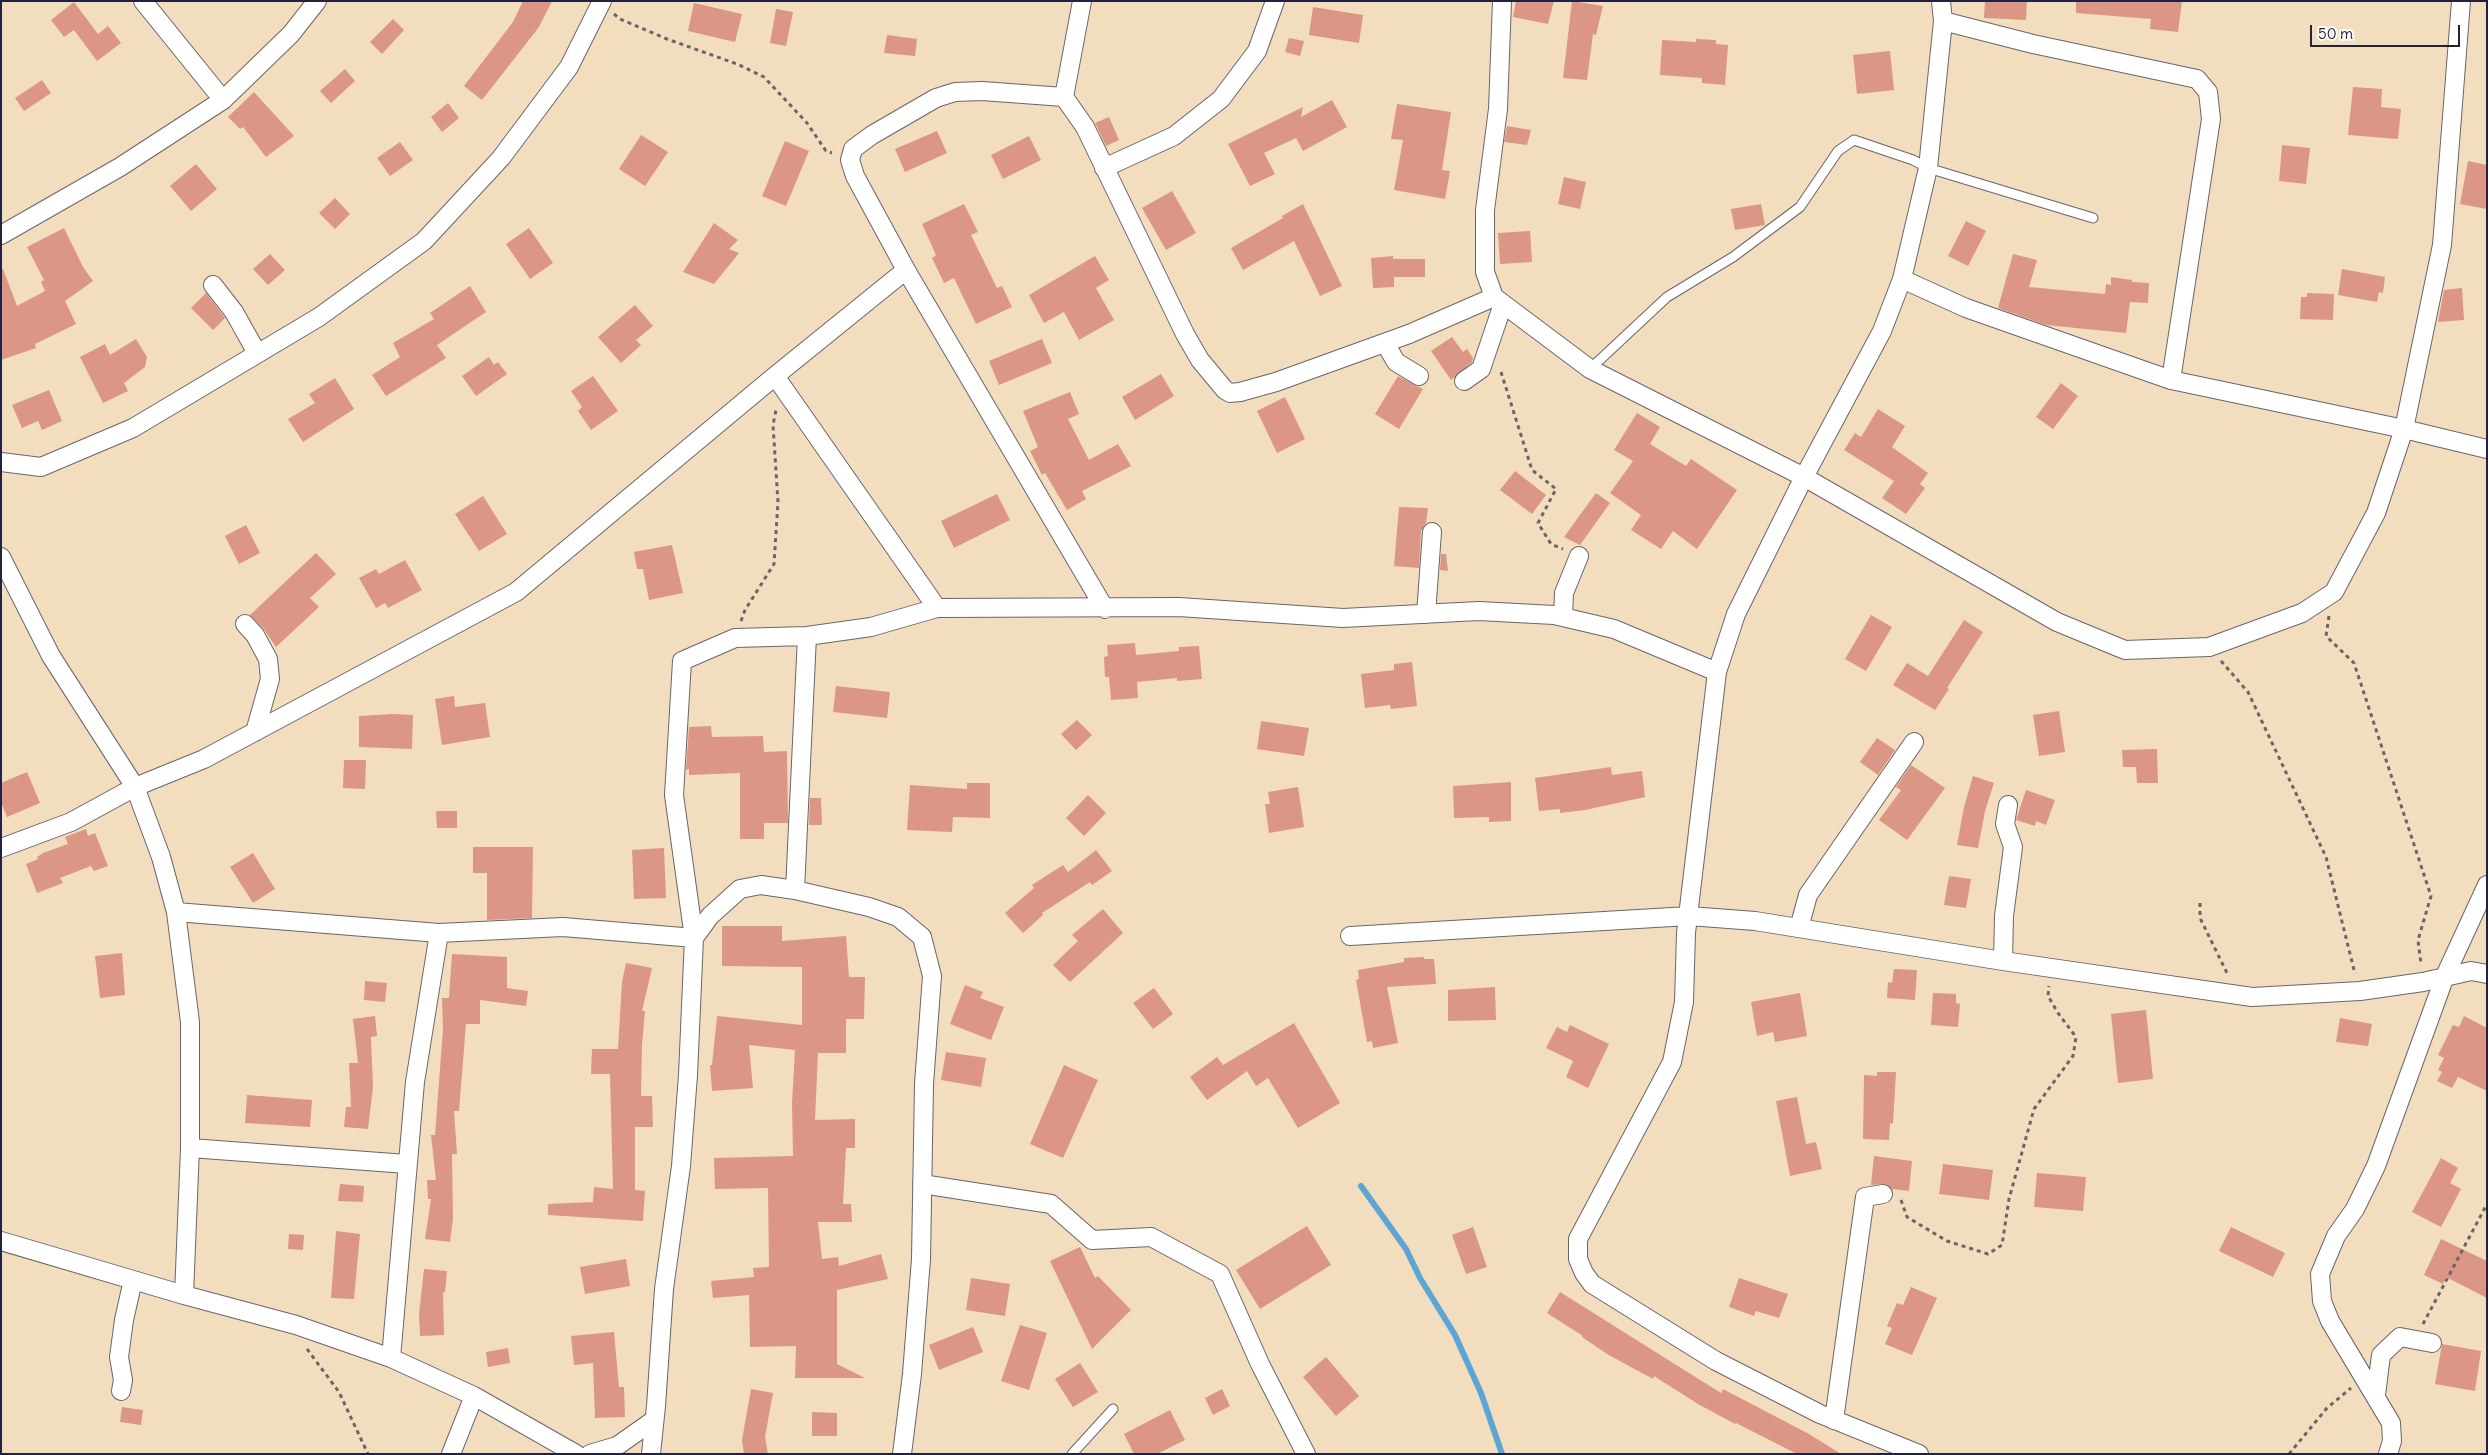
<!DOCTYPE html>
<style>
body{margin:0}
#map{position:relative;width:2488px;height:1455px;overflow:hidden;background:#f2debf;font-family:Delius,sans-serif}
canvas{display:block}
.frame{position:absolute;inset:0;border:2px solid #22223b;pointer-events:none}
.scale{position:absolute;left:2310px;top:25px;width:150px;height:22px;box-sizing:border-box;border:2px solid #22223b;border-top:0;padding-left:6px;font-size:15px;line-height:18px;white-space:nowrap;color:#22223b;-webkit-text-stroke:4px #fdfcf7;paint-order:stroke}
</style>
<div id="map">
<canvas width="2488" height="1455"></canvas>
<div class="frame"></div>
<div class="scale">50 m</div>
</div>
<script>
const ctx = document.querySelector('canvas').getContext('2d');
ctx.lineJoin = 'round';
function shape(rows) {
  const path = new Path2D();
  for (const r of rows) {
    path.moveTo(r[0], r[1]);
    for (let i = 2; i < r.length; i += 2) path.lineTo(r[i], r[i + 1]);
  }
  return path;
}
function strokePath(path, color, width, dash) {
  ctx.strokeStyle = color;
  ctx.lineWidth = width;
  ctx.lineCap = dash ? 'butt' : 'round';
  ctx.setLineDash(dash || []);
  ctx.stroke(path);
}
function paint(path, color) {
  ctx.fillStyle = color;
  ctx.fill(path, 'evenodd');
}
strokePath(shape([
 [1361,1186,1406,1249,1420,1278,1455,1335,1481,1393,1502,1454]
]), '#5da6d4', 6);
paint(shape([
 [523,1,552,1,539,27,482,100,464,86,513,22],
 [1516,1,1554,1,1548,24,1513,17],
 [1572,1,1603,6,1596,35,1593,34,1587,80,1563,78],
 [1985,1,2027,1,2026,20,1984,18],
 [2076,1,2182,1,2178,32,2150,29,2151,19,2076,13],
 [74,2,98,34,108,26,121,43,97,61,74,30,64,37,51,20],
 [694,3,742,14,735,42,688,31],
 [1313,7,1363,15,1359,43,1309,35],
 [776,9,793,12,786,46,770,43],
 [393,19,404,30,382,54,370,42],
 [887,35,917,39,915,56,884,53],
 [1289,38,1304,41,1300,56,1285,52],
 [1696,39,1716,40,1716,44,1728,45,1725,85,1702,83,1702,78,1660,75,1662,40,1696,42],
 [1890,51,1894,90,1857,94,1853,55],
 [345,69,355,81,331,103,320,91],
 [42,80,51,93,24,111,15,98],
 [2353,87,2382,89,2381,107,2401,109,2398,139,2348,135],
 [254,92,294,136,266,157,243,127,240,129,228,117],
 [1332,100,1347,127,1303,151,1296,138,1264,153,1275,174,1250,186,1228,144,1303,107,1301,117],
 [448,103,459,118,442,132,431,117],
 [1397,104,1451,112,1442,170,1450,171,1445,199,1394,190,1403,140,1391,139],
 [1109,117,1119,140,1106,146,1095,123],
 [1507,126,1531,130,1527,145,1504,142],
 [937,131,947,153,905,172,895,149],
 [641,135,668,152,645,186,619,169],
 [1029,136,1041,160,1003,179,991,155],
 [785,141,809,151,786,206,762,196],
 [400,142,413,160,390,176,377,158],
 [2282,145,2310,148,2306,184,2279,181],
 [2468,161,2487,165,2487,209,2460,204],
 [196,164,217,189,191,211,170,186],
 [1564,177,1586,182,1580,209,1558,204],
 [1172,191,1196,233,1166,250,1142,208],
 [335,198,350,214,335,229,319,213],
 [964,204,978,232,971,235,997,288,1002,286,1012,307,976,324,954,278,944,283,932,258,936,255,922,224],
 [1303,204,1342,286,1320,296,1294,241,1243,270,1231,248,1283,218,1282,216],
 [1761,204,1765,225,1735,230,1731,209],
 [1966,221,1986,231,1968,266,1948,256],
 [714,223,738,240,729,249,739,253,714,284,683,272],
 [64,228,83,267,93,281,65,301,76,324,35,344,36,348,1,360,1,270,3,269,17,306,45,291,41,282,44,280,27,247],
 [529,228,553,263,530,279,506,244],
 [1530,231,1532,262,1500,264,1498,233],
 [270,254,285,270,268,285,253,269],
 [2013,254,2037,260,2029,287,2105,294,2106,284,2111,285,2111,277,2132,280,2132,282,2149,283,2148,303,2130,302,2126,333,2046,325,1998,308],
 [1095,256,1109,280,1096,288,1114,320,1079,340,1064,312,1044,323,1029,295],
 [1393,256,1393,259,1425,259,1425,277,1394,277,1394,287,1373,288,1371,258],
 [2342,269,2385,277,2383,293,2379,292,2377,302,2338,295],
 [470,286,486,312,437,345,446,358,386,396,372,375,400,357,393,343,434,319,430,313],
 [2462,288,2464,320,2438,322,2444,290],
 [206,293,225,318,213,330,191,308],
 [2307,293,2334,294,2333,320,2300,319,2301,297,2307,297],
 [635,305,653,326,636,340,641,345,621,363,598,337],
 [1452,337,1463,352,1467,349,1473,358,1472,362,1451,380,1431,351],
 [136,339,147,357,145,367,124,383,128,391,103,403,80,357,105,344,110,355],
 [1042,339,1052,363,999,385,989,361],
 [489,357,494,365,498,362,507,374,476,396,462,376],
 [1161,374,1174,396,1135,420,1122,397],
 [593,376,618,411,591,430,578,411,582,407,571,391],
 [1398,376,1423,389,1399,429,1375,414],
 [335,378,354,409,303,442,288,419,315,403,309,394],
 [2061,383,2078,396,2053,429,2036,417],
 [49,390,62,421,42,430,38,421,22,428,12,405],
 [1070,392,1079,414,1068,419,1089,460,1118,444,1131,466,1082,491,1086,499,1067,510,1045,473,1042,475,1030,451,1038,447,1023,411],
 [1285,397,1305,439,1277,453,1257,411],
 [1878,409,1905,426,1892,447,1928,473,1920,484,1925,488,1906,514,1882,498,1894,481,1844,450,1855,433,1861,437],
 [1637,413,1660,427,1650,444,1686,466,1691,459,1737,490,1697,549,1673,531,1661,549,1631,530,1641,515,1610,493,1633,461,1614,450],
 [1515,471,1546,495,1532,514,1500,490],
 [1596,493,1610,503,1580,545,1564,537],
 [997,494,1010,520,954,548,941,521],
 [483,496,507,534,479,551,455,514],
 [1399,507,1428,508,1426,523,1421,531,1419,568,1394,566],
 [246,525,260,553,239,564,225,536],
 [672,545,683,593,649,600,643,569,637,569,634,552],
 [316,553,336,574,310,598,319,607,276,647,263,628,250,615],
 [1441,554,1446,554,1448,571,1440,570],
 [405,560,422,590,388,608,385,603,376,608,359,578,376,569,379,574],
 [1871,615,1892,627,1866,671,1845,659],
 [1964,620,1983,632,1947,688,1949,689,1935,710,1893,685,1907,663,1928,676],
 [1135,643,1136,655,1179,651,1179,647,1199,646,1202,679,1177,681,1177,678,1137,682,1138,698,1111,700,1109,677,1105,677,1104,657,1108,656,1107,645],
 [1412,662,1417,706,1391,709,1390,705,1365,708,1361,674,1394,670,1394,664],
 [836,686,890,692,887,718,833,712],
 [454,696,455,707,485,703,490,737,442,745,435,699],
 [2059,711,2065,752,2039,756,2033,715],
 [393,714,413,715,412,749,359,747,359,716],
 [1077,720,1092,735,1076,750,1061,734],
 [1261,721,1309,728,1304,756,1257,749],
 [711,726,712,737,763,736,764,752,787,751,788,823,764,823,764,839,740,839,740,773,689,775,689,769,686,770,689,727],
 [1877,738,1895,750,1878,775,1860,762],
 [2157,749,2158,783,2137,783,2136,767,2123,767,2122,750],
 [344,760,366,760,365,789,343,788],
 [1911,765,1945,788,1907,840,1879,820,1901,790,1896,787],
 [1611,767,1612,775,1642,771,1645,797,1585,810,1560,813,1560,809,1539,811,1535,778],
 [27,772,40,803,7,817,1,802,1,783],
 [1973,776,1994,783,1985,811,1978,848,1957,845,1964,807],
 [1511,782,1511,821,1489,822,1489,817,1454,818,1453,786],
 [967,783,990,783,990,818,953,817,952,832,907,830,910,785,967,789],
 [1298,787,1304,827,1269,833,1265,804,1270,804,1268,792],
 [2026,790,2055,800,2046,825,2036,821,2035,826,2016,820],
 [1088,795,1106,813,1084,836,1066,818],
 [810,798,821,798,822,825,809,825],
 [436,811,457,811,457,828,437,828],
 [86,829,88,836,95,833,108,866,94,871,91,866,60,878,63,883,37,893,26,864,38,859,37,857,43,853,68,844,65,837],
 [473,847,533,847,532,918,487,920,487,873,473,873],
 [664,848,666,898,634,899,632,850],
 [1096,850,1112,871,1092,885,1090,882,1042,913,1043,915,1023,933,1005,913,1034,888,1032,885,1063,865,1068,872],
 [253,853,275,889,253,903,230,867],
 [1949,876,1971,879,1966,908,1944,905],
 [1103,909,1123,933,1070,982,1053,965,1078,941,1072,935],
 [722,926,782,926,782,941,846,936,849,977,865,977,864,1019,846,1019,846,1053,818,1053,815,1120,855,1119,855,1148,846,1148,843,1204,851,1204,852,1222,818,1222,822,1259,838,1257,839,1266,881,1254,888,1279,837,1290,837,1364,865,1378,795,1378,796,1346,750,1347,749,1295,713,1298,711,1281,754,1277,753,1268,769,1267,768,1188,715,1189,714,1158,793,1156,792,1103,795,1050,749,1045,753,1088,712,1091,710,1065,712,1065,717,1016,802,1025,802,967,722,966],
 [122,953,125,995,100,998,95,956],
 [452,954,507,957,507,988,528,991,526,1006,480,1000,480,1024,466,1024,459,1111,454,1111,457,1154,452,1154,453,1218,450,1242,425,1239,431,1199,428,1199,427,1180,436,1180,431,1135,435,1135,443,1029,442,998,449,998],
 [1424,957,1424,959,1434,959,1436,984,1387,987,1398,1043,1373,1048,1372,1041,1367,1042,1356,980,1359,979,1358,970,1404,962,1404,958],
 [626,963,652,968,642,1011,645,1011,642,1045,641,1096,652,1096,653,1127,635,1127,635,1190,645,1191,643,1221,548,1215,548,1204,593,1202,594,1187,613,1189,610,1074,591,1074,592,1049,618,1049,622,982],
 [1894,969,1917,970,1915,1000,1887,998,1888,982,1892,983],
 [365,981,387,983,385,1002,364,1000],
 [965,985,983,992,980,998,1004,1007,991,1040,950,1024],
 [1495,987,1496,1020,1448,1021,1448,990],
 [1154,988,1173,1014,1153,1029,1133,1003],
 [1800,993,1807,1036,1775,1042,1773,1032,1757,1036,1751,1002],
 [1933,993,1956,994,1956,1003,1960,1004,1958,1027,1931,1025],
 [2146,1010,2153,1079,2118,1083,2111,1014],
 [375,1016,377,1036,371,1037,373,1087,368,1129,344,1127,346,1107,351,1107,349,1063,358,1063,353,1019],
 [2464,1016,2487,1028,2487,1091,2458,1077,2452,1088,2437,1081,2442,1072,2438,1070,2444,1058,2438,1055,2453,1025,2459,1027],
 [2340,1018,2372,1024,2368,1046,2336,1042],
 [1294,1023,1340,1103,1298,1128,1268,1078,1256,1086,1247,1071,1207,1100,1190,1077,1217,1057,1223,1065],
 [1570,1025,1609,1044,1588,1088,1566,1077,1573,1061,1546,1048,1557,1027,1567,1032],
 [946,1052,986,1058,981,1087,941,1080],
 [1064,1065,1098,1080,1063,1158,1030,1144],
 [1877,1072,1896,1072,1893,1124,1890,1123,1889,1140,1863,1139,1864,1075,1877,1076],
 [247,1095,312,1100,310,1127,245,1123],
 [1797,1097,1806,1144,1816,1142,1822,1169,1790,1176,1776,1101],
 [1874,1156,1912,1161,1909,1191,1892,1189,1886,1184,1871,1185],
 [2441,1158,2458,1168,2450,1183,2461,1189,2441,1227,2412,1212],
 [1943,1164,1993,1170,1989,1200,1939,1194],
 [2037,1173,2086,1177,2083,1211,2034,1207],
 [340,1184,364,1186,363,1202,338,1201],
 [1307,1226,1331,1265,1260,1309,1236,1270],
 [1473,1227,1487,1267,1466,1274,1452,1235],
 [2231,1227,2285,1253,2273,1277,2219,1251],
 [336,1231,360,1234,354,1299,331,1298],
 [289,1234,304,1235,303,1250,288,1249],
 [2441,1239,2487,1261,2487,1298,2446,1277,2443,1284,2424,1275],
 [1080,1247,1095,1278,1098,1276,1131,1310,1092,1349,1050,1261],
 [626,1259,630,1286,585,1294,580,1267],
 [424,1269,447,1271,445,1293,443,1292,444,1335,420,1336,419,1314],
 [971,1278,1010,1284,1005,1316,966,1310],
 [1739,1278,1788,1294,1779,1318,1756,1311,1754,1316,1729,1307],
 [1911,1287,1937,1298,1912,1355,1885,1344,1892,1328,1887,1326,1897,1303,1903,1305],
 [1560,1292,1721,1393,1723,1389,1809,1434,1841,1454,1797,1454,1736,1423,1735,1424,1698,1404,1654,1376,1653,1379,1607,1354,1582,1337,1583,1336,1547,1313],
 [1020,1325,1047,1333,1029,1390,1001,1381],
 [973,1327,983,1352,939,1370,929,1345],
 [614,1332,619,1387,624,1387,625,1417,595,1418,593,1363,574,1365,571,1336],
 [2442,1344,2481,1351,2475,1391,2435,1384],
 [508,1348,510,1363,488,1367,486,1352],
 [1326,1357,1359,1396,1336,1416,1303,1377],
 [1080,1363,1098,1392,1073,1407,1055,1379],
 [751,1389,773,1393,765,1437,768,1454,744,1454,742,1440],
 [1222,1389,1230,1406,1213,1415,1205,1398],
 [122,1407,143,1410,141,1425,120,1422],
 [1170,1410,1185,1440,1157,1454,1134,1454,1124,1434],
 [812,1412,837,1413,837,1436,812,1436]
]), '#db9685');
const service = shape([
 [1590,369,1667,297,1733,257,1800,207,1838,151,1854,140,1913,160,1928,168,2093,218],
 [1072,1454,1113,1409]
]);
const minor = shape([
 [143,1,223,100],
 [1082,1,1064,97,1085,127,1185,334,1200,360,1225,390,1230,393,1240,392,1276,382,1409,334,1494,297],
 [1502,1,1498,109,1485,210,1485,272,1494,297,1590,369,1804,477,2057,622,2125,650,2209,647,2302,613,2334,592,2376,513,2404,429,2442,245,2461,1],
 [1943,21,2033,44,2197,79,2208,92,2211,119,2171,380],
 [1064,97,982,91,955,92,936,98,872,135,853,149,850,160,855,176,906,270,1105,609],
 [1104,168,1174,136,1221,99,1257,51,1275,1],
 [1,235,120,167,223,100,291,34,317,1],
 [1902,279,1966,308,2171,380,2404,429,2487,449],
 [213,285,234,312,257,353],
 [1385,343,1396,362,1419,376],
 [775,376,937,608],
 [1464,381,1481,369,1503,304],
 [1,462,41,467,133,428,319,317,424,241,501,158,569,67,602,1],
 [1,557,51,656,135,787,161,857,176,912,190,1022,190,1148,184,1295],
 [1426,614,1432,532],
 [1563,617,1564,593,1579,556],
 [245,624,255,635,268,659,270,679,255,732],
 [1,848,71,822,135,787,204,759,516,592,775,376,906,270],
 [795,890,807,636],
 [176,912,439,933,563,927,694,938],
 [1799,928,1808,895,1914,742],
 [1350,936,1689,916,1755,921,2003,961,2252,997,2360,991,2423,982,2471,971,2487,974],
 [694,938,710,916,740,889,761,885,795,890,869,907,898,917,922,937,932,976,924,1084,921,1259,912,1374,902,1454],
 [2003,961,2004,916,2013,847,2005,824,2008,805],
 [190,1148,407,1164],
 [922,1184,1051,1204,1092,1240,1151,1237,1220,1274,1260,1364,1306,1454],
 [1,1241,184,1295,296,1325,391,1358,474,1396,576,1454],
 [391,1358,415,1082,439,933],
 [121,1391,123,1380,119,1357,124,1320,133,1280],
 [2376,1395,2381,1355,2400,1337,2432,1343],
 [1834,1420,1865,1197,1883,1194],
 [451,1454,474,1396],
 [590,1454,617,1446,654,1420],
 [651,1454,656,1406,664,1289,681,1166,688,1075,694,938,674,795,682,661,735,638,807,636,871,627,937,608,1179,607,1343,618,1479,611,1554,615,1614,629,1717,672],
 [1919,1454,1820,1414,1716,1361,1592,1284,1584,1273,1578,1259,1578,1239,1672,1062,1684,1002,1686,933,1717,672,1736,614,1804,477,1882,331,1902,279,1928,168,1943,21,1941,1],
 [2388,1454,2392,1441,2391,1423,2330,1321,2322,1301,2320,1274,2336,1236,2355,1209,2376,1166,2445,976,2487,885]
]);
strokePath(service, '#6b6469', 11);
strokePath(minor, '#6b6469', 20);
strokePath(shape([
 [614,14,620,19,667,39,737,64,764,77,807,123,826,151,832,153],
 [1501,372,1532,470,1556,489,1538,523,1551,544,1563,549],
 [2329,616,2326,636,2354,663,2431,896,2418,940,2421,964],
 [741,621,745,610,774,564,778,502,773,425,776,410],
 [2221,661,2248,692,2326,857,2355,974],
 [2200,903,2200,918,2228,975],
 [1901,1200,1907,1217,1947,1241,1988,1254,2002,1245,2009,1199,2034,1109,2073,1056,2076,1037,2058,1013,2048,996,2049,986],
 [2423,1324,2487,1204],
 [307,1349,339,1392,368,1454],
 [2289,1454,2327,1408,2351,1388]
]), '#6b6469', 3, [4, 4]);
strokePath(service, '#fff', 9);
strokePath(minor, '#fff', 18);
</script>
